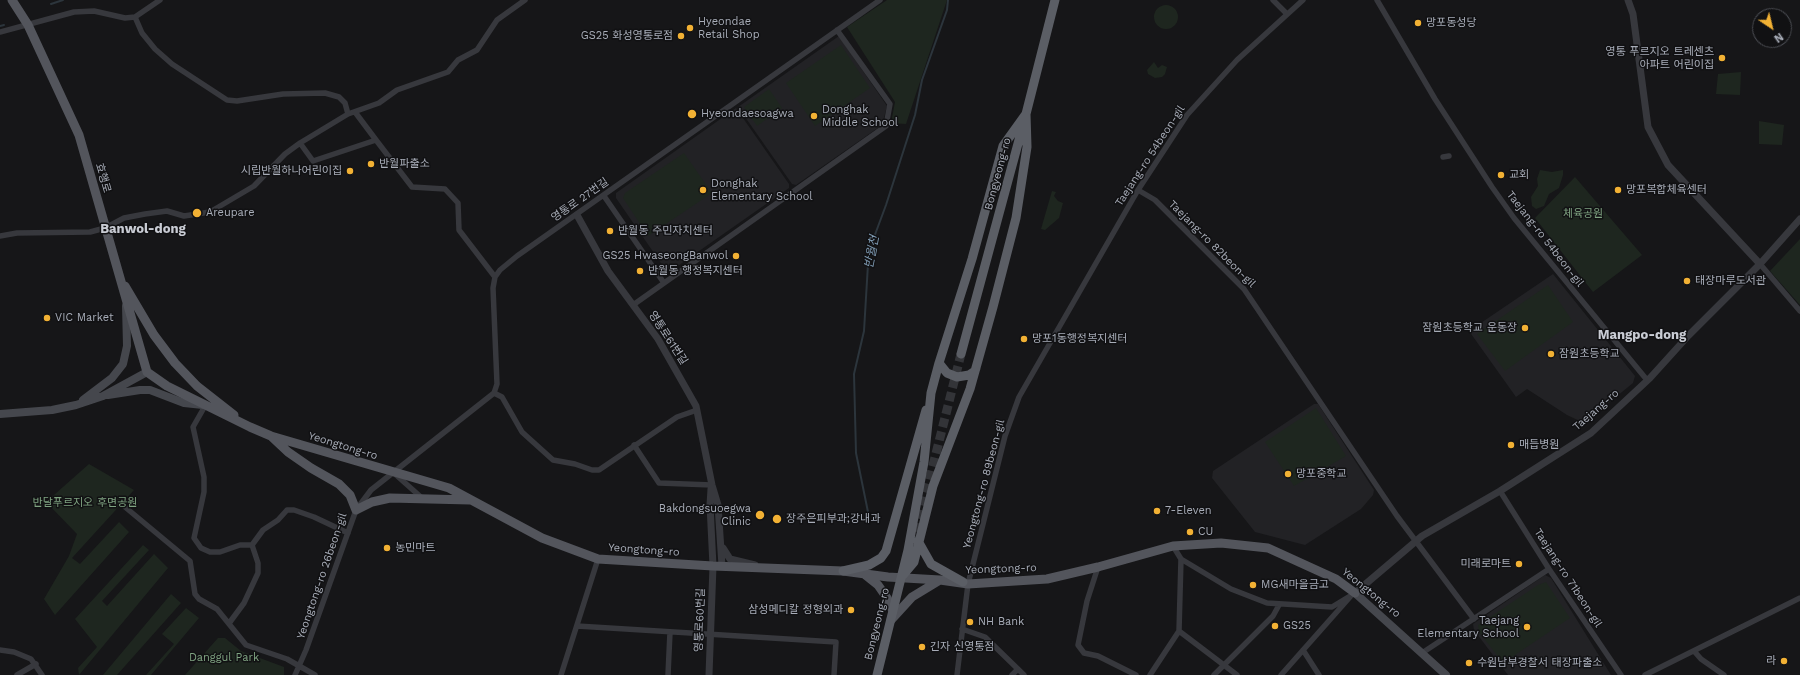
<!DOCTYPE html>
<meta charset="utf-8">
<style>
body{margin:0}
#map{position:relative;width:1800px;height:675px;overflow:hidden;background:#161618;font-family:"Work Sans",sans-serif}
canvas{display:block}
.north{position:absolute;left:1752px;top:8px;width:40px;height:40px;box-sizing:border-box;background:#111113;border:1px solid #4d4f55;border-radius:50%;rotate:145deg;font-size:11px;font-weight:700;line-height:16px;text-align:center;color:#a8adb8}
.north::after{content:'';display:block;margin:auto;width:14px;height:18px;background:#f2b134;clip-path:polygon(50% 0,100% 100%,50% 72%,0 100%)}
</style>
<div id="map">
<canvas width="1800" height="675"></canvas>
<div class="north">N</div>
</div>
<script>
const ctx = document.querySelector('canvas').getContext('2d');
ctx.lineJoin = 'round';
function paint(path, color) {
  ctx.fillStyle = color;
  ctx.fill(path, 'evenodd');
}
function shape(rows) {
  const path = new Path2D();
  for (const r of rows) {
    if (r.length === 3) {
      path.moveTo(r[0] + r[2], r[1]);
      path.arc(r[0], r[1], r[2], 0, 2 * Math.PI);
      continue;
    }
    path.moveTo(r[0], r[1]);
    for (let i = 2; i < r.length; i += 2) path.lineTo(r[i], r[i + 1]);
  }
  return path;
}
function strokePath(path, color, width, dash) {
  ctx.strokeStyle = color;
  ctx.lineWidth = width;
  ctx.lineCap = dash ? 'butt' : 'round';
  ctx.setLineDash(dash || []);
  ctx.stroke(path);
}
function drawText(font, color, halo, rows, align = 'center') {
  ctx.font = font + ' "Work Sans","Noto Sans KR",sans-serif';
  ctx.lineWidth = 3;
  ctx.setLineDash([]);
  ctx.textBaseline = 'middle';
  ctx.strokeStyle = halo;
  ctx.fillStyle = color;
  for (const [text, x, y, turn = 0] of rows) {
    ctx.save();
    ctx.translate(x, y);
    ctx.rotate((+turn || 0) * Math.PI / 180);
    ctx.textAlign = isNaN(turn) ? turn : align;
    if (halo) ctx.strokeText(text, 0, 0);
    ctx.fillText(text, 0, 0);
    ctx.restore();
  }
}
paint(shape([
 [839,36,887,106,882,125,796,185,792,184,738,107],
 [736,108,789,184,789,188,672,270,665,269,616,198,616,193],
 [1553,274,1635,376,1633,383,1584,423,1567,415,1527,389,1516,397,1469,331],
 [1314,404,1318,404,1374,490,1373,495,1361,509,1305,545,1255,532,1212,478,1213,471],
 [1545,575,1551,578,1611,675,1508,675,1474,630,1473,624]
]), '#222225');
paint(shape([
 [887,0,947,0,906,124,891,123,895,102,847,27],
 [1166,17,12],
 [841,45,870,88,815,126,786,83],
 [1154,62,1158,68,1162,65,1167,67,1165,74,1162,77,1155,78,1148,74,1147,70],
 [1741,72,1740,95,1716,94,1718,74],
 [769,89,782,108,757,126,744,107],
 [1759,121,1784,125,1782,145,1759,144],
 [684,153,712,193,648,236,623,198,625,193],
 [1540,170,1552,172,1563,170,1563,175,1559,188,1549,194,1544,206,1536,209,1532,206,1531,197,1538,186,1537,179],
 [1575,177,1642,255,1593,292,1535,218],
 [1052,191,1056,192,1054,196,1058,201,1063,203,1059,218,1045,230,1041,229],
 [1800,239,1800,305,1770,271],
 [1548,285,1573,322,1505,371,1477,334],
 [1316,408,1346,456,1294,486,1265,442],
 [89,464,134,490,72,558,80,564,119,522,129,532,55,615,44,599,69,556,77,534,46,502],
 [143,545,149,550,102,601,107,606,154,554,168,568,79,675,78,668,97,647,75,619],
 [1546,582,1570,618,1503,663,1479,632,1478,625,1538,585],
 [171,594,181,603,117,675,103,675],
 [186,608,199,618,151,675,146,675,174,644,162,634],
 [218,638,225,638,241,651,284,667,284,675,185,675]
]), '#1e261f');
strokePath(shape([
 [51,4,63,0],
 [0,26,4,25],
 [868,512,856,453,854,374,864,331,868,264,873,240,886,205,915,115,922,80,947,10,948,0]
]), '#2c353c', 2);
strokePath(shape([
 [913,545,961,354]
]), '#333438', 9, [9, 4.5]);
strokePath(shape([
 [1273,0,1287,14],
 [1377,0,1435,99,1492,187,1514,218,1647,380],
 [135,17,142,33,155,49,172,64,227,100,237,101,283,94,325,93,339,97,345,103,348,114],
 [0,32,74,12,94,11,125,18,135,17,160,0],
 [355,112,376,140],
 [300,143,313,161,376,140,412,187,445,189,458,203,459,230,495,277],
 [1443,157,1449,156],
 [1138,190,1155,200,1244,289,1397,516,1474,619],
 [604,196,664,283],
 [0,236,17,233,90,232,105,228,124,218,145,214,167,211,184,216,210,212,254,186,285,154,300,143,348,114,379,103,397,90,448,72,458,60,477,50,497,20,525,0],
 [1760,264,1800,311],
 [633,305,886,126,890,104,837,30],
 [494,393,502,397,522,432,553,460,575,464,592,470,599,470,677,417,697,410],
 [205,406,193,427,204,477,204,492,194,538,201,548,210,552,220,552,240,545,252,545,263,530,278,520,287,510,294,510,314,517,348,533],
 [634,445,659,483,712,485],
 [395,474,422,498],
 [1500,491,1549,569,1621,675],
 [125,507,190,561,195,594,199,599,217,609,246,645,287,659,315,675],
 [1181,559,1231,589,1267,603,1332,607,1355,593],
 [1098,567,1087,601,1078,645,1084,653,1098,656,1136,675],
 [230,622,244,603,258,573,258,563,252,545],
 [577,626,836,642,834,675],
 [962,629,985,637,1024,675],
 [1179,631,1237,675],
 [0,650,14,652,31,659,42,675],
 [1303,650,1319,675],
 [1694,651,1701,659,1724,675],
 [1422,653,1549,569],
 [17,675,36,664],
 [295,675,306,650,356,510,371,490,494,393,497,384,493,288,495,277,500,270,517,256,880,0],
 [561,675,598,559],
 [668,675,670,632],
 [957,675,968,584,1005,436,1019,397,1138,190,1187,115,1237,60,1303,0],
 [1012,675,1018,669],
 [1150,675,1179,631,1181,559,1173,546],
 [1214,675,1273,616,1279,605],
 [1281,675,1350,597],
 [1645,675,1800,598]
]), '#37383d', 5.5);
strokePath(shape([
 [1628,0,1633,14,1648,127,1668,165,1760,264],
 [577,215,608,271,658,339,696,406,712,485,718,505,722,566],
 [723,548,730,559,755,565],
 [1355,593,1422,536,1500,491,1591,433,1650,378,1688,336,1760,264,1800,219],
 [709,675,713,566,710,505,711,489]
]), '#37383d', 7);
strokePath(shape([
 [108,395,140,390,150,390,184,403,203,405],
 [83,400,112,378,123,364,127,346,126,306],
 [0,414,52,410,76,405,103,396,147,372],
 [1355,593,1446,675]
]), '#45474d', 8);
strokePath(shape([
 [12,0,28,25,79,135,147,372,167,386,250,427,271,436,449,488,542,538,598,559,713,566,843,571,888,577,940,580,968,584,1047,579,1098,567,1173,546,1221,543,1268,548,1336,579,1355,593],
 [125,286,154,335,175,363,197,386,234,415],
 [272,437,288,452,311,468,339,484,350,495,356,510,372,502,390,498,470,500],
 [863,573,878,585,887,598,893,611],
 [891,620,912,597,940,580]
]), '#53555c', 9);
strokePath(shape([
 [961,354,1026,114,1055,0],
 [939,363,947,373,957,377,969,375,975,371,976,368],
 [918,541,931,564,963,582],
 [843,571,869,565,881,558,886,551,926,410],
 [903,575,914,562,933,486,970,389,993,307,1016,218,1027,147,1026,114],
 [877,675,908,550,924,462,931,393,939,363,972,259,1003,146,1026,114]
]), '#5b5e65', 9);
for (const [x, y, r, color] of [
 [1418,23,4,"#f2b134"],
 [690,28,4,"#f2b134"],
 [681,36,4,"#f2b134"],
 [1722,58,4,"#f2b134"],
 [692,114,5,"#f2b134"],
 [814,116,4,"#f2b134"],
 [371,164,4,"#f2b134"],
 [350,171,4,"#f2b134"],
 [1501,175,4,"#f2b134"],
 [703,190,4,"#f2b134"],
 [1618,190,4,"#f2b134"],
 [197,213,5,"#f2b134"],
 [610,231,4,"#f2b134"],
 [736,256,4,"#f2b134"],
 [640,271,4,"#f2b134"],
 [1687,281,4,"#f2b134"],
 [47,318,4,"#f2b134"],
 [1525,328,4,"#f2b134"],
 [1024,339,4,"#f2b134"],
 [1551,354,4,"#f2b134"],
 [1511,445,4,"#f2b134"],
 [1288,474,4,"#f2b134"],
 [1157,511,4,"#f2b134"],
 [760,515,5,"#f2b134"],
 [777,519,5,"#f2b134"],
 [1190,532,4,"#f2b134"],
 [387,548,4,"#f2b134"],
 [1519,564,4,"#f2b134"],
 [1253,585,4,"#f2b134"],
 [851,610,4,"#f2b134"],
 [970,622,4,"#f2b134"],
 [1275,626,4,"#f2b134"],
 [1527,627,4,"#f2b134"],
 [922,647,4,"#f2b134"],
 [1784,661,4,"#f2b134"],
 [1469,663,4,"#f2b134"]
]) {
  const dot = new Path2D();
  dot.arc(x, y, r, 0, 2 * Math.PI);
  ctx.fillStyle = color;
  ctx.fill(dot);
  strokePath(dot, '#111113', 1.5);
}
drawText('11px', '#a8adb8', '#111113', [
 ["Hyeondae",698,22],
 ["Retail Shop",698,35],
 ["망포동성당",1426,23],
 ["GS25 화성영통로점",673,36,"right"],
 ["영통 푸르지오 트레센츠",1714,52,"right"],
 ["아파트 어린이집",1714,65,"right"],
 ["Donghak",822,110],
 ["Middle School",822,123],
 ["Hyeondaesoagwa",701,114],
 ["반월파출소",379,164],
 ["시립반월하나어린이집",342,171,"right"],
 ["교회",1509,175],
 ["Donghak",711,184],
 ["Elementary School",711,197],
 ["망포복합체육센터",1626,190],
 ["Areupare",206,213],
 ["반월동 주민자치센터",618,231],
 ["GS25 HwaseongBanwol",728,256,"right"],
 ["반월동 행정복지센터",648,271],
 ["태장마루도서관",1695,281],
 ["VIC Market",55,318],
 ["잠원초등학교 운동장",1517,328,"right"],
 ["망포1동행정복지센터",1032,339],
 ["잠원초등학교",1559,354],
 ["매듭병원",1519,445],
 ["망포중학교",1296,474],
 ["Bakdongsuoegwa",751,509,"right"],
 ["Clinic",751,522,"right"],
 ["7-Eleven",1165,511],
 ["장주은피부과;강내과",786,519],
 ["CU",1198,532],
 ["농민마트",395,548],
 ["미래로마트",1511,564,"right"],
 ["MG새마을금고",1261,585],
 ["삼성메디칼 정형외과",843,610,"right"],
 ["Taejang",1519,621,"right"],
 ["Elementary School",1519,634,"right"],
 ["NH Bank",978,622],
 ["GS25",1283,626],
 ["긴자 신영통점",930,647],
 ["라",1776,661,"right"],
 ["수원남부경찰서 태장파출소",1477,663]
], 'left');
drawText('11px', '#a8adb8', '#111113', [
 ["Taejang-ro 54beon-gil",1150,156,-57],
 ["Bongyeong-ro",998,174,-75],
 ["효행로",103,178,74],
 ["영통로 27번길",580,200,-35],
 ["Taejang-ro 54beon-gil",1545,239,52],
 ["Taejang-ro 82beon-gil",1212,244,45],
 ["영통로61번길",668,338,57],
 ["Taejang-ro",1596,410,-41],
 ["Yeongtong-ro",343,446,17],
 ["Yeongtong-ro 89beon-gil",984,484,-75],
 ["Yeongtong-ro",644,550,4],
 ["Yeongtong-ro",1001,569,-2],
 ["Yeongtong-ro 26beon-gil",322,576,-71],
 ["Taejang-ro 71beon-gil",1568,578,57],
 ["Yeongtong-ro",1371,593,39],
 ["영통로60번길",700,620,-88],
 ["Bongyeong-ro",877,624,-76]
]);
drawText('11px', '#7fa381', '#111113', [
 ["체육공원",1583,214],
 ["반달푸르지오 후면공원",85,503],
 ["Danggul Park",224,658]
]);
drawText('italic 12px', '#7f9bb3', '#111113', [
 ["반월천",872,252,-79]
]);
drawText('bold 13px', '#c9ccd4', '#111113', [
 ["Banwol-dong",143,229],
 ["Mangpo-dong",1642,335]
]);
</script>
